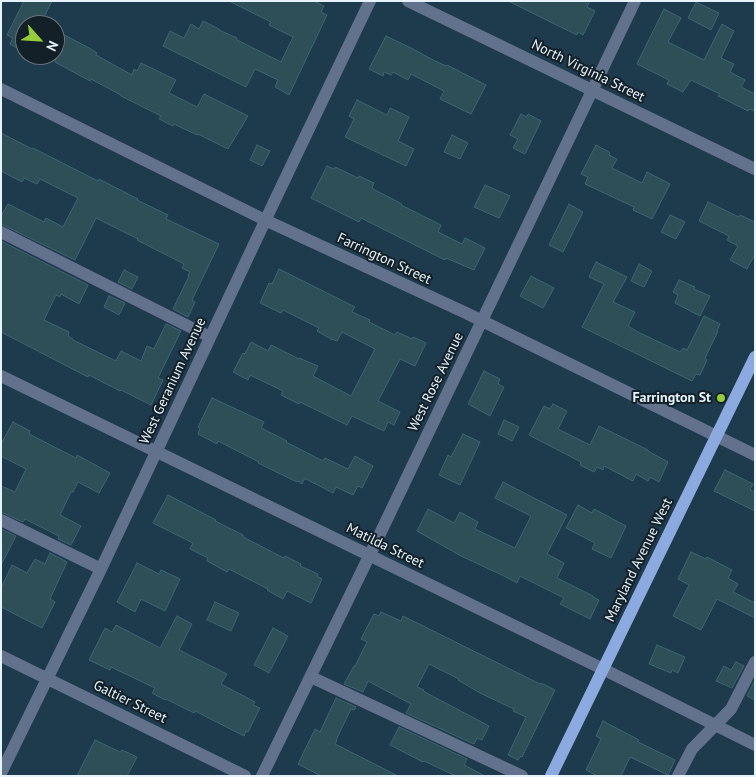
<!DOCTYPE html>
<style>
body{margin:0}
#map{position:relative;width:756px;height:777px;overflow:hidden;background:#1e3a4d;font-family:"PT Sans",sans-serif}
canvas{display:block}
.frame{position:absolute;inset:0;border:2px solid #e6f3fd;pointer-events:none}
.north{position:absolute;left:15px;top:15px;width:50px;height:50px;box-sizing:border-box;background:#132028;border:1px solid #67747d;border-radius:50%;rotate:116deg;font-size:14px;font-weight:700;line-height:20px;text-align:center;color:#e6f3fd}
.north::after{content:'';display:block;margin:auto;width:18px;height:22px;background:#94cc3c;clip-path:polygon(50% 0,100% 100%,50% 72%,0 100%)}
</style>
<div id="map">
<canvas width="756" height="777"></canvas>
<div class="frame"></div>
<div class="north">N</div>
</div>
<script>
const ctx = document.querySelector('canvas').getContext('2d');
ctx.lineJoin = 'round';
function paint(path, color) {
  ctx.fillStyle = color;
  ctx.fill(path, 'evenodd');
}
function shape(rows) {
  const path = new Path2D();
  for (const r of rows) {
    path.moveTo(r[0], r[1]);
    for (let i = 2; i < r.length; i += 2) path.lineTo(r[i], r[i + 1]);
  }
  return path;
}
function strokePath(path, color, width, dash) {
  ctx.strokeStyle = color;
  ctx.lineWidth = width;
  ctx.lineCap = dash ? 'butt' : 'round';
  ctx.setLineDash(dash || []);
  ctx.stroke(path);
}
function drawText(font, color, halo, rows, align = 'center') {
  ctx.font = font + ' "PT Sans",sans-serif';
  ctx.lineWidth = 4;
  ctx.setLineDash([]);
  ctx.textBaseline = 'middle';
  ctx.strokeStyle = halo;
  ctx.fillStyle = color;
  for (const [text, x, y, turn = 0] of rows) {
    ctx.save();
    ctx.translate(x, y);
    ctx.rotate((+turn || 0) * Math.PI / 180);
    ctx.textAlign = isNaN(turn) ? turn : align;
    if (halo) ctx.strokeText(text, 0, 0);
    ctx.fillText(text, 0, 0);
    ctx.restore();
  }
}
const building = shape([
 [24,1,52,1,40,25,25,25,25,52,10,44,13,38,7,35,24,1],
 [229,1,314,1,324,6,321,12,327,15,289,95,275,87,278,80,255,69,246,87,163,46,170,31,184,38,191,24,199,29,203,21,219,29,219,30,237,38,237,40,281,62,293,37,269,25,271,22,229,1],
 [508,1,590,1,587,7,595,11,583,35,578,32,577,35,508,1],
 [696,2,719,13,711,30,688,18,696,2],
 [664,9,681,18,668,42,704,60,722,24,734,31,721,58,734,64,730,72,745,80,741,87,755,94,755,111,749,109,748,111,718,96,720,94,691,80,683,92,667,84,669,80,637,64,664,9],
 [55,30,91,49,97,53,96,55,132,75,134,69,137,71,141,63,176,80,169,93,197,107,204,94,248,116,228,149,198,134,197,135,174,124,173,126,159,119,161,116,121,96,121,95,91,79,90,81,55,62,55,30],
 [386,36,413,49,433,60,446,66,447,65,486,85,471,114,440,99,444,91,411,74,408,80,393,72,391,75,384,72,383,76,369,69,386,36],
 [357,100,387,115,390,108,409,117,398,141,414,149,406,166,345,137,354,119,349,116,357,100],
 [521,114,527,117,528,114,541,121,525,154,513,148,518,139,510,135,521,114],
 [1,133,32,149,33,148,98,181,99,179,138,199,137,200,168,215,166,219,219,244,192,300,195,302,188,317,173,309,189,276,188,275,190,272,182,268,184,264,137,240,138,239,96,218,75,260,1,224,1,216,8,204,44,222,46,218,63,227,78,198,40,179,37,184,24,178,22,182,1,171,1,133],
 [452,135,468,143,460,159,444,152,452,135],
 [257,145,270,151,262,166,250,160,257,145],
 [596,145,609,152,610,153,609,155,617,159,612,168,642,183,647,172,670,184,652,219,633,210,634,207,585,184,588,177,581,174,596,145],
 [327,166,334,169,335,167,358,178,359,176,374,183,372,188,375,190,402,204,401,205,441,225,438,232,462,244,465,238,485,248,474,270,446,258,445,260,361,218,359,222,311,198,327,166],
 [485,185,510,196,499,218,474,207,485,185],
 [708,202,739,217,740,215,755,222,755,254,747,269,730,260,738,246,727,240,729,236,699,221,708,202],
 [569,204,583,212,563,252,549,245,569,204],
 [670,215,685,222,676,239,661,232,670,215],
 [1,241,88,285,79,304,61,294,60,297,56,295,44,320,69,332,68,336,73,339,73,340,116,361,121,351,141,361,147,346,154,349,166,324,181,331,158,378,163,380,151,405,121,390,120,391,89,375,88,377,1,332,1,241],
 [596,262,627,277,613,302,635,312,628,326,638,332,680,352,683,348,687,350,704,316,720,324,717,331,718,331,705,358,707,360,700,375,696,374,692,381,582,327,604,284,589,277,596,262],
 [639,264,652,271,644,287,631,281,639,264],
 [279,269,355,307,352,312,370,320,369,322,395,335,397,332,412,339,413,337,426,343,415,366,400,359,378,401,400,412,394,425,388,422,384,431,352,416,347,425,300,402,299,404,281,395,283,391,250,375,248,380,233,372,243,353,245,354,251,342,268,351,271,345,299,359,299,358,318,366,313,376,351,396,375,349,342,332,337,341,331,339,317,331,319,328,283,310,281,313,260,303,269,283,272,284,279,269],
 [124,270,138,277,132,289,118,282,124,270],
 [531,276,554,288,543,308,520,296,531,276],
 [679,280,695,287,694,289,710,296,700,316,675,303,678,295,673,292,679,280],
 [109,296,125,303,119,315,104,307,109,296],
 [484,371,500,379,498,384,504,387,490,416,468,404,484,371],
 [212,398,264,422,261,428,287,441,286,442,323,461,325,458,348,469,355,456,373,466,362,488,358,486,353,495,336,487,333,493,306,479,304,479,302,484,298,481,297,482,258,463,259,462,218,441,217,444,198,434,200,428,198,427,212,398],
 [553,404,567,411,558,429,590,445,599,426,648,450,648,451,668,462,659,482,650,477,648,481,636,474,633,481,604,466,603,470,597,467,594,472,580,465,581,462,529,435,544,406,550,409,553,404],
 [504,420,519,427,512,441,498,434,504,420],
 [13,422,30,431,29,434,76,458,77,455,110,473,99,493,78,482,73,492,71,492,60,515,81,526,71,545,58,539,59,536,25,519,23,522,1,512,1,486,15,492,26,469,1,456,1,444,13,422],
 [463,434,480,442,460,485,439,475,448,455,451,457,463,434],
 [725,470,753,484,750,490,755,492,755,511,714,491,725,470],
 [503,482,567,515,547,554,564,563,557,578,593,596,593,597,599,600,590,619,560,604,564,598,520,576,517,583,504,576,461,556,417,531,428,509,454,523,460,512,478,522,475,529,515,548,531,516,495,498,503,482],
 [168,495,216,520,215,521,243,535,243,537,284,558,285,556,301,564,300,566,318,574,317,576,322,579,311,603,287,591,283,599,267,590,268,589,229,569,227,572,207,561,208,558,190,549,193,543,153,523,168,495],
 [578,505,592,513,594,509,626,526,611,558,592,549,595,543,566,528,578,505],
 [1,529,16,536,1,565,1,529],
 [691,552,706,559,707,557,732,570,728,578,738,584,733,592,755,603,755,618,717,599,701,630,673,616,689,585,678,579,691,552],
 [50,553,67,562,50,599,55,602,42,628,1,607,1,588,12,565,27,573,35,559,45,564,50,553],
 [137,563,159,574,161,570,180,579,165,611,141,599,135,612,117,602,137,563],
 [215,602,239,613,231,631,207,620,215,602],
 [381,612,401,621,403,616,540,684,541,683,555,690,522,757,521,756,518,760,508,755,526,717,513,711,514,709,480,693,458,680,459,679,429,664,417,687,424,690,423,691,489,726,482,740,477,738,474,744,406,713,411,704,368,681,363,692,344,684,354,666,355,666,367,642,361,639,374,614,379,616,381,612],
 [177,616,192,624,179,650,227,674,221,684,255,702,253,705,260,708,248,732,246,731,244,736,195,711,194,713,166,699,165,700,152,693,155,688,111,667,110,670,89,660,105,628,112,632,116,625,160,648,177,616],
 [273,628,288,636,269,673,254,665,273,628],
 [657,645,685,657,678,673,672,670,671,673,649,664,657,645],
 [736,662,744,666,732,688,716,681,724,666,731,670,736,662],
 [755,680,755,700,747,696,755,680],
 [336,698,356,707,354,710,351,709,336,740,337,740,335,744,398,776,321,776,298,764,315,729,320,732,336,698],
 [603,721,639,740,638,742,675,760,668,775,630,757,621,776,597,776,586,770,601,739,596,736,603,721],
 [399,727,467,759,464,765,485,776,456,776,424,761,423,762,390,745,399,727],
 [95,740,120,752,122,750,137,757,127,776,77,776,95,740]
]);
paint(building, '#2e4e58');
strokePath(building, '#3e6671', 1);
strokePath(shape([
 [408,1,755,169],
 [1,89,265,220,466,313,755,455],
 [1,232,210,337],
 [1,376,603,669,755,745],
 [1,520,101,569],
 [1,656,245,776],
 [311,677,522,776],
 [1,773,101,569,274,202,370,1],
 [262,776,377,540,635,1],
 [678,776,692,749,731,709,755,662]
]), '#62718c', 12);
strokePath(shape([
 [551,776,755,357]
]), '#8caae0', 12);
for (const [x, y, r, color] of [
 [721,398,5,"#94cc3c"]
]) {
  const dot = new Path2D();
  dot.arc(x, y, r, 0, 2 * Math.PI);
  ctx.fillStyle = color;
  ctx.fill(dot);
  strokePath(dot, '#132028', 2);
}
drawText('14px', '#e6f3fd', '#132028', [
 ["North Virginia Street",588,71,26],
 ["Farrington Street",384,259,25],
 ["West Geranium Avenue",173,381,-65],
 ["West Rose Avenue",436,382,-64],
 ["Matilda Street",385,546,26],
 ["Maryland Avenue West",639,560,-64],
 ["Galtier Street",130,702,26]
]);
drawText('bold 14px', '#e6f3fd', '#132028', [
 ["Farrington St",711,398]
], 'right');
</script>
